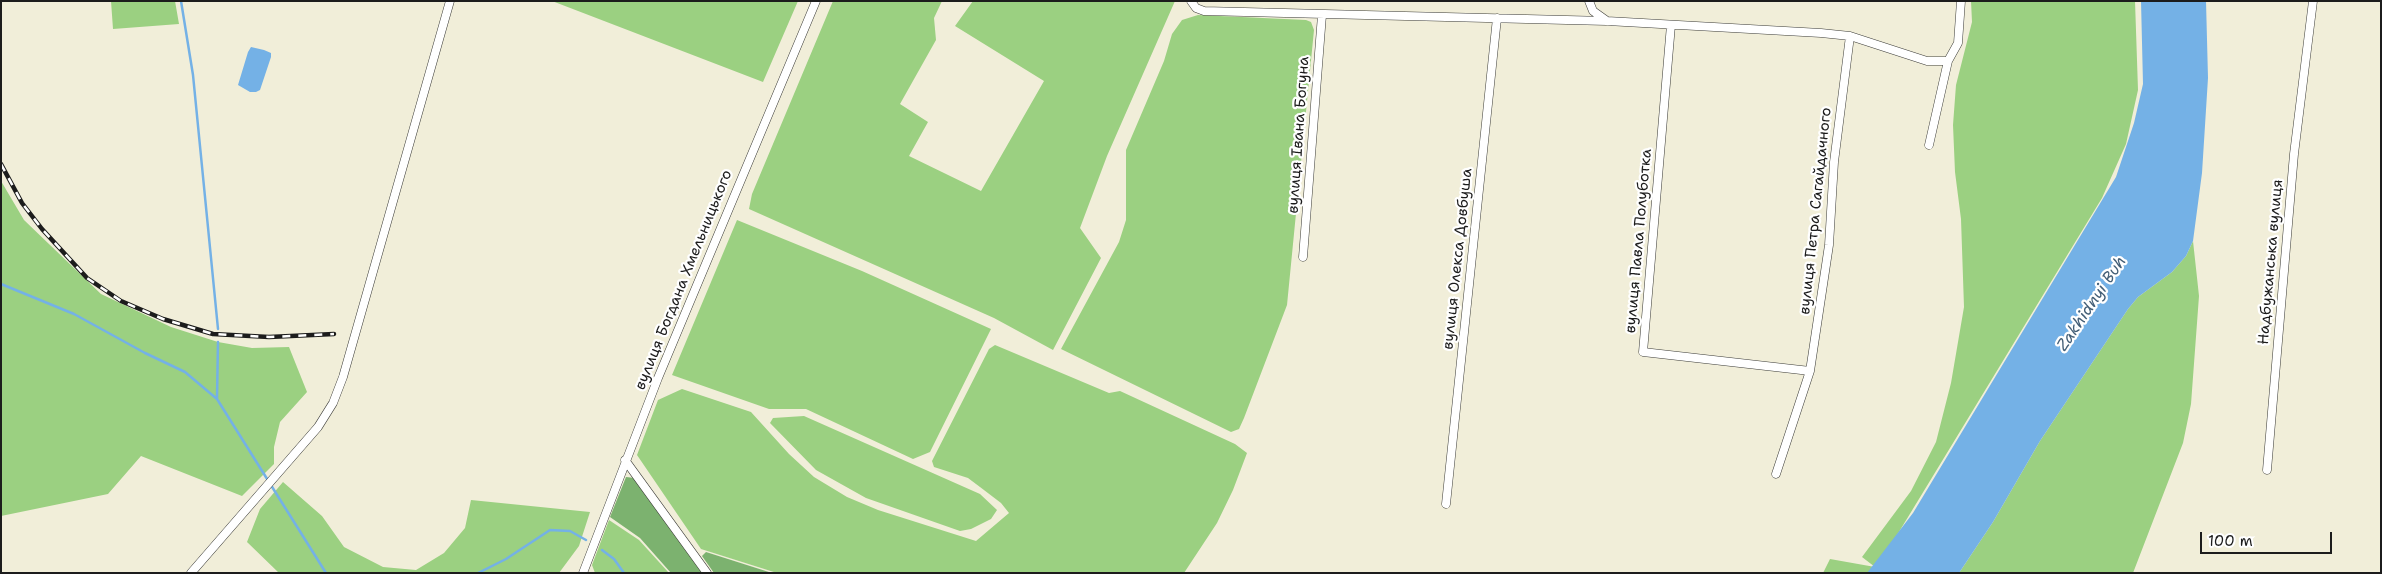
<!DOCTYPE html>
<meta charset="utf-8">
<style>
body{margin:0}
#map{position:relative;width:2382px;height:574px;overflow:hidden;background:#f1eed9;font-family:"Shantell Sans",sans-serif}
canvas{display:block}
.frame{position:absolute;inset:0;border:2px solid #1c1c1c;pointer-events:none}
.scale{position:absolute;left:2200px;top:532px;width:132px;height:22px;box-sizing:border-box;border:2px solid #1c1c1c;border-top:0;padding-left:6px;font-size:15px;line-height:18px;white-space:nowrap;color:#1c1c1c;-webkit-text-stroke:4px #fff;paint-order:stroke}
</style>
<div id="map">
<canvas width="2382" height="574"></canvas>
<div class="frame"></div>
<div class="scale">100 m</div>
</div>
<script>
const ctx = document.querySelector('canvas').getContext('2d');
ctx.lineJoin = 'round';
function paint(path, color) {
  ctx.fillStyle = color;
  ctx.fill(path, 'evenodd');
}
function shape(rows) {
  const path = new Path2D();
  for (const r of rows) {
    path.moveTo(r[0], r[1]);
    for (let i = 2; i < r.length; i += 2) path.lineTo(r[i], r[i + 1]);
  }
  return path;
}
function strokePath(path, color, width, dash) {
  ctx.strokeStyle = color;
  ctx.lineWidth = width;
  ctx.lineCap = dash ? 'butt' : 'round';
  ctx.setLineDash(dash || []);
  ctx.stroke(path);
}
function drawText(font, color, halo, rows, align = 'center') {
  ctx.font = font + ' "Shantell Sans",sans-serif';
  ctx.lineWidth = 4.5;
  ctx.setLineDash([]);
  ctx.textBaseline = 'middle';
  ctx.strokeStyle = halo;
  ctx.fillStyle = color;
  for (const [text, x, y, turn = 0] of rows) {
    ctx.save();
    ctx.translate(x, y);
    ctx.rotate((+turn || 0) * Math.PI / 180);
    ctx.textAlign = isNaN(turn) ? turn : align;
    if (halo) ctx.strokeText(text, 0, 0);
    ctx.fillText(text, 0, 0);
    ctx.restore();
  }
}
paint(shape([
 [111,1,175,1,179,24,113,29],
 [552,1,798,1,763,82],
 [833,1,942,1,934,18,936,40,900,104,928,122,909,156,981,191,1044,81,955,26,973,1,1175,1,1107,156,1080,228,1101,258,1053,350,994,318,749,209,752,194],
 [1971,1,2135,1,2138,90,2126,144,2102,198,1877,568,1872,573,1823,573,1830,559,1875,567,1862,557,1911,491,1936,442,1951,383,1964,307,1961,219,1955,172,1953,125,1956,85,1972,22],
 [1198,15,1306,20,1311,22,1314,30,1287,305,1244,418,1239,429,1231,432,1061,349,1119,242,1126,220,1126,150,1164,61,1172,34,1182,20],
 [1,181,24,220,101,294,171,327,218,342,252,348,289,347,307,392,280,422,274,447,274,464,242,496,141,456,108,494,1,516],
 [737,220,862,271,991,329,930,452,913,459,806,409,769,409,672,375],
 [2193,241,2199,296,2191,404,2183,443,2133,573,1959,573,1993,522,2040,441,2128,309,2138,297,2172,272,2186,256],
 [995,345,1109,393,1120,391,1235,444,1247,453,1233,490,1217,523,1184,573,777,573,701,549,637,455,658,400,682,389,751,412,789,454,814,477,847,497,878,510,976,541,1009,513,1001,503,980,487,968,478,934,467,932,461,989,349],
 [804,416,980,494,997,510,991,519,971,529,960,531,866,498,816,470,770,423,773,418],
 [283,482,322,516,344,547,383,567,416,570,444,553,465,528,471,500,590,512,579,546,559,573,279,573,247,542,260,509],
 [609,520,639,540,669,573,595,573,592,565]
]), '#9bd081');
paint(shape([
 [626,477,635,478,703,573,671,573,640,538,610,517],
 [706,552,772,573,714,573,702,556]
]), '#7cb26f');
paint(shape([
 [2141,1,2206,1,2208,78,2202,173,2193,241,2186,256,2172,272,2138,297,2128,309,2040,441,1993,522,1959,573,1867,573,1913,513,2116,177,2134,123,2143,84],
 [251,47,264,50,271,53,271,57,260,90,256,92,250,92,238,85,248,52]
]), '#74b1e6');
strokePath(shape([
 [181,1,193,75,218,329],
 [1,284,74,314,145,353,185,372,217,399,326,573],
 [217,398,218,342],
 [602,550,614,559,624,573],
 [478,573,506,559,550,530,570,531,586,540]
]), '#74b1e6', 2.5);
const street = shape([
 [1191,1,1196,8,1204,11,1607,21,1821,33,1850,36,1927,61,1948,61],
 [1589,1,1593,11,1607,21],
 [1671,25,1643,352,1810,371],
 [1929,145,1948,61,1958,43,1961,1],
 [1303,257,1322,15],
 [625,460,707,573],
 [2267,470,2294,154,2313,1],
 [1776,474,1810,371,1829,245,1834,162,1850,36],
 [1446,504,1497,18],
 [191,573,318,427,333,403,343,377,450,1],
 [583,573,658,378,816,1]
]);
strokePath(street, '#3c3c38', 9);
strokePath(street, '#fff', 8);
const rail = shape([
 [1,164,22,203,42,229,87,278,121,301,163,319,213,334,269,337,334,334]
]);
strokePath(rail, '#1c1c1c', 4.5);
strokePath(rail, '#fff', 2.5, [8]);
drawText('15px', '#1c1c1c', '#fff', [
 ["вулиця Івана Богуна",1299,135,-86],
 ["вулиця Петра Сагайдачного",1816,211,-84],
 ["вулиця Павла Полуботка",1639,241,-85],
 ["вулиця Олекса Довбуша",1458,259,-84],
 ["Надбужанська вулиця",2271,262,-85],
 ["вулиця Богдана Хмельницького",684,280,-68]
]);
drawText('italic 16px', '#445f77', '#fff', [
 ["Zakhidnyi Buh",2092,304,-56]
]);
</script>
